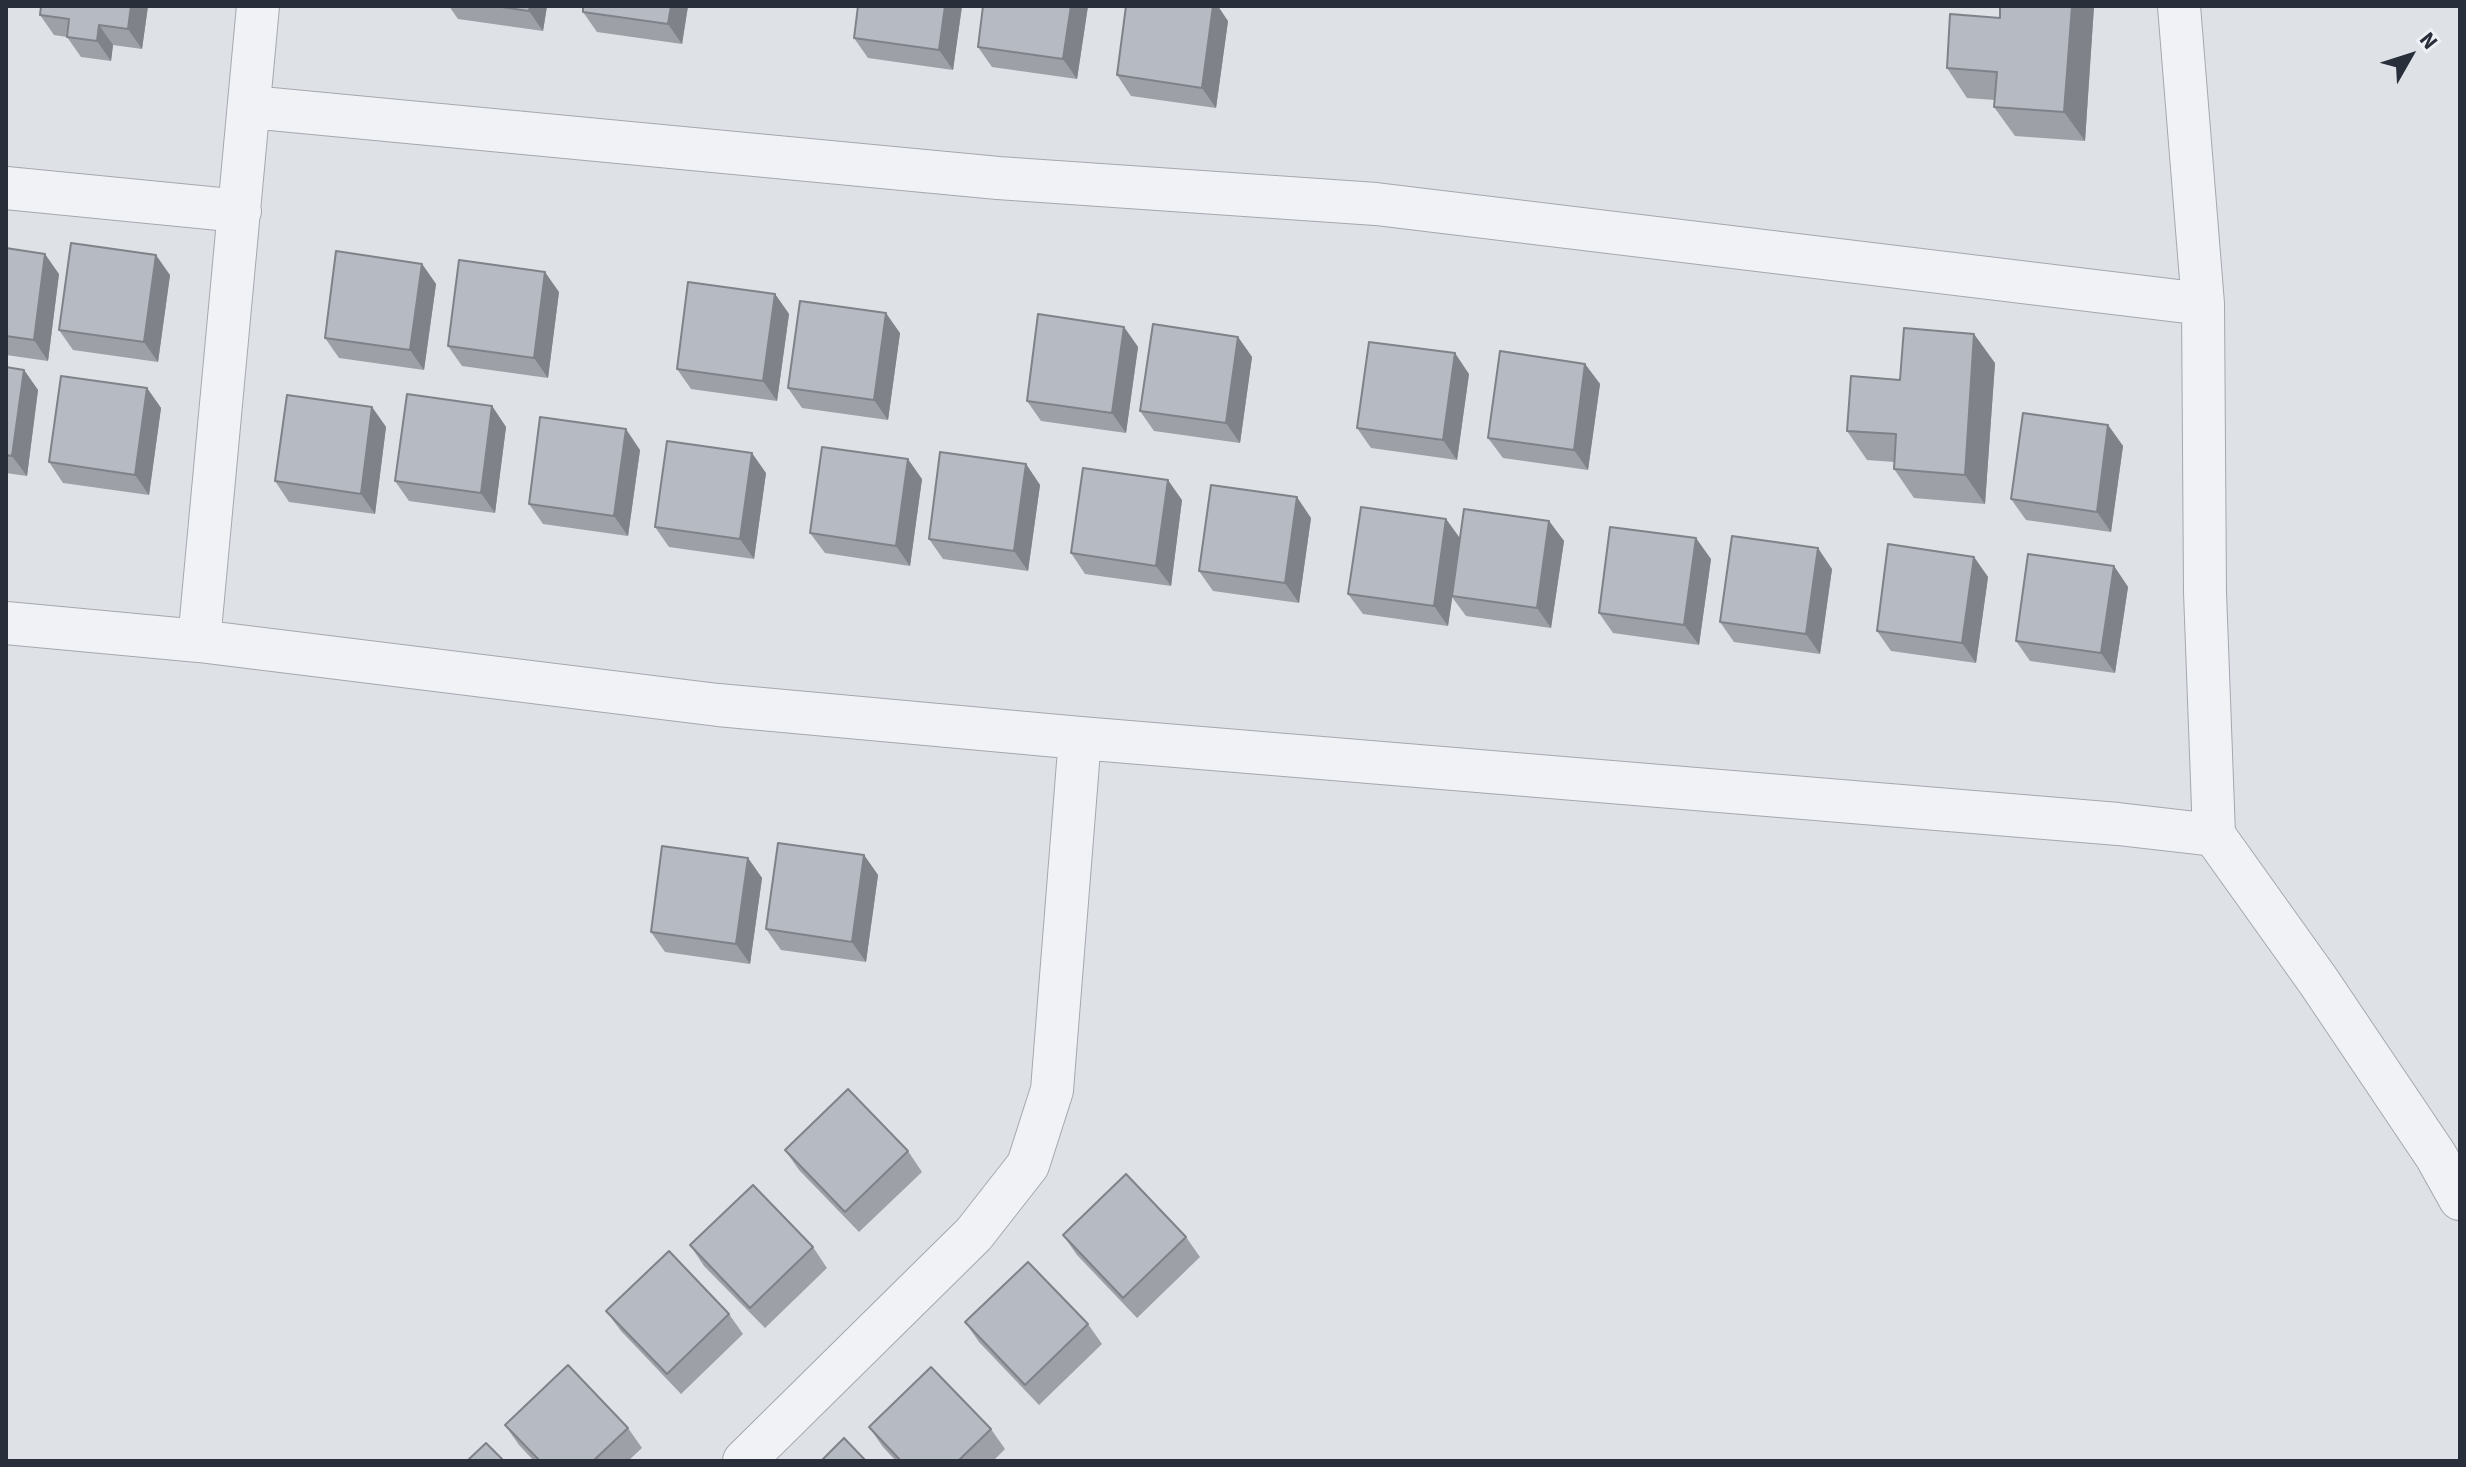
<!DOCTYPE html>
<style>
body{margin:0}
#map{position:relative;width:2466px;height:1467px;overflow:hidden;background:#dee1e6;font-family:"Source Sans 3",sans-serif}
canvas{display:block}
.frame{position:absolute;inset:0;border:8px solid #292e3b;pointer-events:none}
.north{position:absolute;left:2370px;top:16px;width:80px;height:80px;-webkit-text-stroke:6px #edf0f4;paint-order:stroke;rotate:51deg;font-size:22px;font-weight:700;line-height:32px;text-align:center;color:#292e3b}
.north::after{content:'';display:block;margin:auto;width:28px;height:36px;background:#292e3b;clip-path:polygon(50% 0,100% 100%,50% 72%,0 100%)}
</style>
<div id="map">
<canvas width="2466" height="1467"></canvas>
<div class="frame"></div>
<div class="north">N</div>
</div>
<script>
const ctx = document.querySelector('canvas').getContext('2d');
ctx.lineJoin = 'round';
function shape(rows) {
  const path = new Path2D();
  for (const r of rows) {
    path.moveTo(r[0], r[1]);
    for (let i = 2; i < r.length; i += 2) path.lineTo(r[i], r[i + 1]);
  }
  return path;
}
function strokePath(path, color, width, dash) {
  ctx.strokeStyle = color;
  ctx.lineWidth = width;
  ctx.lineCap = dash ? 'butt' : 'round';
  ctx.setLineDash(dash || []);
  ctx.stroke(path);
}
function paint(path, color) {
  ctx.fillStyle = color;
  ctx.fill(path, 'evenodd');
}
const street = shape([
 [2179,6,2203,304,2205,592,2214,835,2319,982,2436,1156,2460,1199],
 [250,107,998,178,1376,204,2203,304],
 [6,188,240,211],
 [6,623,199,641,718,705,1080,738,2118,824,2214,835],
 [199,641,258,6],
 [744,1461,974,1234,1028,1165,1052,1090,1080,738]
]);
strokePath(street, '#a4a8af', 44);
strokePath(street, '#f0f2f5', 42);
paint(shape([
 [41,6,148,6,142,49,113,45,111,61,81,57,67,37,54,35,40,15],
 [449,6,547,6,543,31,458,19],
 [688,6,682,44,597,32,583,12],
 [962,6,953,70,868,58,854,38],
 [1088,6,1077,79,992,67,978,47],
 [2000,6,2094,6,2085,141,2015,136,1994,107,1995,100,1967,98,1947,68,2000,18],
 [1228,21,1216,108,1131,96,1117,75],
 [6,248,59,274,48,361,6,355],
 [422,264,436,284,424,370,339,358,325,338],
 [170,275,158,362,73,350,59,330],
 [559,292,548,378,462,366,448,346],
 [775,294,789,314,777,401,691,389,677,369],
 [1124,327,1138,347,1126,433,1041,421,1027,401],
 [900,333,888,420,802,408,788,388],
 [1238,337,1252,357,1240,443,1154,431,1140,411],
 [1995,363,1985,504,1914,498,1894,469,1894,462,1867,460,1847,431,1900,380],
 [1585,364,1600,384,1588,470,1503,458,1488,438],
 [6,367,24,370,38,390,27,476,6,473],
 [1469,374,1457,460,1371,448,1357,428],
 [147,388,161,408,149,495,63,483,49,462],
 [492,406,506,427,495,513,409,501,395,481],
 [372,407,386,427,375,514,289,502,275,481],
 [2108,425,2123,446,2111,532,2026,520,2011,499],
 [640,450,628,536,543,524,529,504],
 [1026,464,1040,485,1028,571,943,559,929,539],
 [766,473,754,559,669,547,655,527],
 [922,479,910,566,825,553,810,533],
 [1182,500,1171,586,1085,574,1071,553],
 [1311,518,1299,603,1213,591,1199,571],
 [1446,519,1460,538,1549,521,1564,541,1551,628,1466,616,1452,597,1448,626,1363,614,1348,594],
 [1974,557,1988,577,1976,663,1891,651,1877,631],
 [1711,559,1699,645,1613,633,1599,613],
 [2114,566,2128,587,2115,673,2030,661,2016,641],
 [1832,569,1820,654,1734,642,1720,622],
 [864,855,878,875,866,962,781,950,766,929],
 [748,858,762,878,750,964,665,952,651,932],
 [785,1150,908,1151,922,1172,859,1232,799,1170],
 [1063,1235,1186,1237,1200,1257,1137,1318,1077,1255],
 [690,1245,813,1247,827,1268,765,1328,704,1266],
 [606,1311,729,1314,743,1334,681,1394,621,1331],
 [965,1322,1088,1324,1102,1344,1039,1405,979,1342],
 [505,1425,628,1428,642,1448,628,1461,534,1461,519,1445],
 [869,1427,991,1429,1005,1449,993,1461,896,1461,883,1447]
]), '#9da0a7');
paint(shape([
 [131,6,148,6,142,49,128,29],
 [530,6,547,6,543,31,529,11],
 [671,6,688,6,682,44,668,24],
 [945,6,962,6,953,70,939,50],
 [1071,6,1088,6,1077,79,1063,59],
 [1213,6,1218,6,1228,21,1216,108,1202,88],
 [2072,6,2094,6,2085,141,2064,112],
 [99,25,113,45,111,61,97,41],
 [45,254,59,274,48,361,34,340],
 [156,255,170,275,158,362,144,342],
 [422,264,436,284,424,370,410,350],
 [545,272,559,292,548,378,534,358],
 [775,294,789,314,777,401,763,381],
 [886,313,900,333,888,420,874,400],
 [1124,327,1138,347,1126,433,1112,413],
 [1974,334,1995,363,1985,504,1965,475],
 [1238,337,1252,357,1240,443,1226,423],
 [1455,353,1469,374,1457,460,1443,440],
 [1585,364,1600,384,1588,470,1574,450],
 [24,370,38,390,27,476,12,456],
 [147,388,161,408,149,495,135,475],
 [492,406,506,427,495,513,481,493],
 [372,407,386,427,375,514,361,494],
 [2108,425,2123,446,2111,532,2097,512],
 [626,429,640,450,628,536,614,516],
 [752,453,766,473,754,559,740,539],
 [908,459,922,479,910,566,896,546],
 [1026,464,1040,485,1028,571,1014,551],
 [1168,480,1182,500,1171,586,1156,566],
 [1297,497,1311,518,1299,603,1285,583],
 [1446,519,1461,540,1448,626,1434,606],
 [1549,521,1564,541,1551,628,1537,608],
 [1696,538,1711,559,1699,645,1684,625],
 [1818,548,1832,569,1820,654,1806,634],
 [1974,557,1988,577,1976,663,1962,643],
 [2114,566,2128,587,2115,673,2101,653],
 [864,855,878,875,866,962,852,942],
 [748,858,762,878,750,964,736,944]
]), '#7f8288');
const building = shape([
 [41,6,131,6,128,29,99,25,97,41,67,37,69,19,40,15,41,6],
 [495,6,530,6,529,11,495,6],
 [583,6,671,6,668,24,583,12,583,6],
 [858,6,945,6,939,50,854,38,858,6],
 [983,6,1071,6,1063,59,978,47,983,6],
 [1126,6,1213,6,1202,88,1117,75,1126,6],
 [2000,6,2072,6,2064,112,1994,107,1997,72,1947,68,1950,14,2000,18,2000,6],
 [71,243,156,255,144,342,59,330,71,243],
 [6,248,45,254,34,340,6,336,6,248],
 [336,251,422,264,410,350,325,338,336,251],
 [459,260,545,272,534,358,448,346,459,260],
 [688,282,775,294,763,381,677,369,688,282],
 [800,301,886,313,874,400,788,388,800,301],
 [1038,314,1124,327,1112,413,1027,401,1038,314],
 [1153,324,1238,337,1226,423,1140,411,1153,324],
 [1904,328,1974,334,1965,475,1894,469,1896,434,1847,431,1851,376,1900,380,1904,328],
 [1369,342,1455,353,1443,440,1357,428,1369,342],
 [1500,351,1585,364,1574,450,1488,438,1500,351],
 [6,367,24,370,12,456,6,455,6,367],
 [61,376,147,388,135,475,49,462,61,376],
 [407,394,492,406,481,493,395,481,407,394],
 [287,395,372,407,361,494,275,481,287,395],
 [2023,413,2108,425,2097,512,2011,499,2023,413],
 [540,417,626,429,614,516,529,504,540,417],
 [667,441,752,453,740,539,655,527,667,441],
 [822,447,908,459,896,546,810,533,822,447],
 [940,452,1026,464,1014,551,929,539,940,452],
 [1083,468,1168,480,1156,566,1071,553,1083,468],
 [1211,485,1297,497,1285,583,1199,571,1211,485],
 [1361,507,1446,519,1434,606,1348,594,1361,507],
 [1464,509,1549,521,1537,608,1452,596,1464,509],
 [1610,527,1696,538,1684,625,1599,613,1610,527],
 [1732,536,1818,548,1806,634,1720,622,1732,536],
 [1888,544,1974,557,1962,643,1877,631,1888,544],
 [2028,554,2114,566,2101,653,2016,641,2028,554],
 [778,843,864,855,852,942,766,929,778,843],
 [662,846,748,858,736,944,651,932,662,846],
 [848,1089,908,1151,845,1212,785,1150,848,1089],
 [1126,1174,1186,1237,1123,1298,1063,1235,1126,1174],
 [753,1185,813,1247,750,1308,690,1245,753,1185],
 [669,1251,729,1314,667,1374,606,1311,669,1251],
 [1028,1262,1088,1324,1025,1385,965,1322,1028,1262],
 [568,1365,628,1428,593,1461,540,1461,505,1425,568,1365],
 [931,1367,991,1429,958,1461,901,1461,869,1427,931,1367],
 [844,1438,866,1461,821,1461,844,1438],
 [486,1443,504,1461,467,1461,486,1443]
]);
paint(building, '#b6bac2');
strokePath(building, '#7f8288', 2);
</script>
